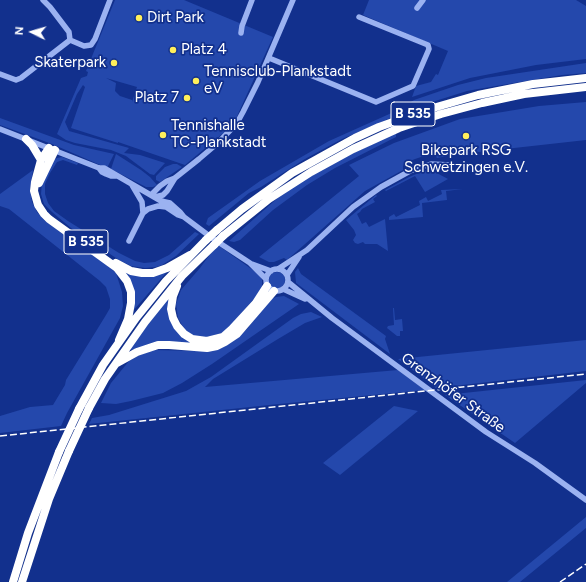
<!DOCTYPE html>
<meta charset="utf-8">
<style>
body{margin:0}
#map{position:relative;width:586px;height:582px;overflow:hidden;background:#12308d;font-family:Figtree,sans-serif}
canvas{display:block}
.north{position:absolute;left:12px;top:12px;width:40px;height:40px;-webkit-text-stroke:3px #12308d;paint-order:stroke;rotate:275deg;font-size:11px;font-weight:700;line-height:16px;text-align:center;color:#fff}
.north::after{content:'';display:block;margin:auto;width:14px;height:18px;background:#fff;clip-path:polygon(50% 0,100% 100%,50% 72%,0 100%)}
</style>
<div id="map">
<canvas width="586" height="582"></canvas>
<div class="north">N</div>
</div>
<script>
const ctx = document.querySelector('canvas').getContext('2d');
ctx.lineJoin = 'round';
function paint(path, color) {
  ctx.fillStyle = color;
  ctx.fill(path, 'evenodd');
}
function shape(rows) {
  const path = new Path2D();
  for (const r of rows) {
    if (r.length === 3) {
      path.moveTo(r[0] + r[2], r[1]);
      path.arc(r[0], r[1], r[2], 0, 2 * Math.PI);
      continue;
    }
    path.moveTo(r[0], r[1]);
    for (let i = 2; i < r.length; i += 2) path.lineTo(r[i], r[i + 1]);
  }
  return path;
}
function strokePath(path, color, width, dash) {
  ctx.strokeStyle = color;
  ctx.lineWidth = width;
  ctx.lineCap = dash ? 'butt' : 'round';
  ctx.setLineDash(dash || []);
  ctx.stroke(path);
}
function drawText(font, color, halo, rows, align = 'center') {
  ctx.font = font + ' Figtree,sans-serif';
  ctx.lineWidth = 3.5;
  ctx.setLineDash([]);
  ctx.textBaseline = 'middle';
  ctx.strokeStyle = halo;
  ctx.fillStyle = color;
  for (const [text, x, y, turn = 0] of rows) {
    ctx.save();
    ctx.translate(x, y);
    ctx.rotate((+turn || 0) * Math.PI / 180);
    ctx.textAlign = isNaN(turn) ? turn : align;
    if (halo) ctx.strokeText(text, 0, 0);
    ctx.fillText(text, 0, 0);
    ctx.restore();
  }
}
paint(shape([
 [115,0,184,0,273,37,233,125,185,165,118,142,118,143,71,128,85,87,83,85,77,94,65,122,69,131,129,148,124,153,140,155,165,163,154,175,150,174,126,156,111,150,75,143,66,140,57,134,81,78,87,76,88,72,86,71],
 [106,78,137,87,132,102,132,100,120,96,115,91,116,83],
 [369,0,576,0,586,6,586,59,536,65,470,78,412,97,416,86,431,82,436,74,438,75,448,51,363,15],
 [586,63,586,73,562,75,484,88,467,91,410,109,409,107,402,113,342,139,305,159,261,187,249,193,209,226,206,224,208,218,260,181,329,141,396,111,414,100,458,85,486,78],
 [586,102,586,140,478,152,462,150,461,153,437,158,433,153,415,159,405,163,403,166,403,170,365,191,287,260,284,258,274,262,269,262,259,257,359,176,349,165,394,143,460,119,539,106],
 [0,118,74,145,114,154,107,168,52,144,0,125],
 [396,133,396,137,335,168,307,185,273,210,240,240,234,242,229,241,289,188,324,167],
 [116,154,141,170,150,177,157,185,153,187,146,187,111,169],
 [62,157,78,163,77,165,63,160,57,162,50,173,45,184,45,194,48,203,54,211,68,221,119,253,135,261,144,263,155,262,169,255,195,232,199,234,176,256,162,265,156,267,145,268,131,266,119,260,71,228,52,212,44,204,41,194,42,183,54,160,57,158],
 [173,164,177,164,182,167,160,182,156,180,156,176,165,167],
 [33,170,30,189,32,202,37,212,45,221,105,263,116,273,122,292,123,306,120,318,67,413,61,426,0,433,0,416,30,407,53,405,65,385,66,380,106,315,110,308,110,299,106,287,100,281,9,209,0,206,0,194],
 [426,170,433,171,448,179,425,192,415,176,386,191,385,190,409,177],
 [463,189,446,191,447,200,422,203,423,217,389,220,389,217,394,214,396,217,420,205,419,201,426,197,428,201,442,194,441,190],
 [376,195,377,196,373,199,375,202,362,209,360,212,357,214,362,224,366,222,369,227,385,219,388,251,377,244,365,244,363,242,358,244,355,243,353,240,356,235,354,230,346,220],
 [216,246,219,246,260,275,262,280,262,288,261,291,230,326,222,333,206,337,193,336,187,332,182,325,178,318,176,304,181,290,200,268],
 [298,268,301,274,386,336,385,339,390,354,296,283,295,272],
 [123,270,165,272,166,273,133,311],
 [277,280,8],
 [267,291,269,292,221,341,132,350,130,348,170,296,181,334,219,340],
 [284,296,299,304,212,364,182,383,163,393,131,401,116,404,101,403,111,383,129,361,140,355,153,350,202,351,237,338,247,329,269,300,276,297],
 [393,308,394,308,395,320,402,319,403,331,400,331,400,336,397,336,387,328,388,326,394,325],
 [311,312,322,317,305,323,278,339,213,379,205,387,398,370,425,390,279,404,89,424,92,418,109,415,186,391,211,377,293,318,301,314],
 [586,340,586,371,436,388,398,359],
 [586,380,586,383,515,443,445,395],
 [394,406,418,411,340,475,323,463],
 [586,517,586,528,520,582,507,582]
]), '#2448ac');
strokePath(shape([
 [417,8,423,0],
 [241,33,242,26,252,0],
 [70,40,84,46,91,45,95,39,110,0],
 [269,58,376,102,413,86,429,49,428,45,359,17],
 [0,74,16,80,21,78,70,40,69,32,50,7,43,0],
 [0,129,99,168,104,168,161,201,170,203,180,212,184,217,212,238,250,263,266,279],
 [99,168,102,172,106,174,111,176,116,176],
 [151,195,160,186,167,181,175,178,199,159,219,142,237,123,243,112,258,82,293,0],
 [155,197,163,195,167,191,175,178],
 [162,201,166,207,178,215,184,217],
 [143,213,148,209,158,206,166,207],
 [129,241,143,213,142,202,132,185],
 [252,264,271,271],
 [277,280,11],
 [278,269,307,250,353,207,381,187,410,171,431,164,450,165],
 [287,275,299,257],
 [288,282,332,318,486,432,535,463,586,500],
 [283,289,305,299]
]), '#9bb2f1', 5.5);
strokePath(shape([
 [26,139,32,145,41,160],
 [49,148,41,160,35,182,34,191,38,205,44,214,49,219,117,268,127,281,131,292,131,303,128,319,119,340],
 [39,183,55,150],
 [217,230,242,209,292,173,355,138,379,127,426,110,478,95,533,84,586,78],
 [223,236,269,199,311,172,353,149,399,128,441,114,482,103,524,94,586,87],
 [116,263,131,271,142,273,153,273,167,268,190,255],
 [177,286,173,296,171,309,173,318,177,326,184,334,192,339,207,341,223,337,232,329,256,303,267,286],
 [117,363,137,352,158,345,169,345,207,348,217,346,225,342,237,334,274,291],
 [89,408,105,379,145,322,182,276,214,245],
 [79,409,103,365,136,318,166,281,206,240],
 [13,582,28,533,59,452],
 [22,582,49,499,69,451]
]), '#fff', 8);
strokePath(shape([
 [0,436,586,374],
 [560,582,586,564]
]), '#fff', 1.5, [7, 3]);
strokePath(shape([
 [206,240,217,230],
 [214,245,223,236],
 [69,451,89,408],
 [59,452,79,409]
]), '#fff', 8);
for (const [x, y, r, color] of [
 [139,18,4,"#ffef5b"],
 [173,50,4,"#ffef5b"],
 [114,63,4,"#ffef5b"],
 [196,81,4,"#ffef5b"],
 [187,98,4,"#ffef5b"],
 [163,135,4,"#ffef5b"],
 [466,136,4,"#ffef5b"]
]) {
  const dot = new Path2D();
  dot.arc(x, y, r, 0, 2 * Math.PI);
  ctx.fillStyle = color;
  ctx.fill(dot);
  strokePath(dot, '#12308d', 1.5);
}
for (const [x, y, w] of [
 [413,114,44],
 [86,242,44]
]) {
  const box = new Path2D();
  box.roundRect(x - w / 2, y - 12, w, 24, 3);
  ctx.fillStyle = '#12308d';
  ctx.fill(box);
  strokePath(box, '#fff', 1);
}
drawText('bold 14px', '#fff', null, [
 ["B 535",413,114],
 ["B 535",86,242]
]);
drawText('15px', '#fff', '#12308d', [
 ["Dirt Park",147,18],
 ["Platz 4",181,50],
 ["Skaterpark",106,63,"right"],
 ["Tennisclub-Plankstadt",204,72],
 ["eV",204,89],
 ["Platz 7",179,98,"right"],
 ["Tennishalle",171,126],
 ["TC-Plankstadt",171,143],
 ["Bikepark RSG",466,151,"center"],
 ["Schwetzingen e.V.",466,168,"center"]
], 'left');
drawText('15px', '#fff', '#12308d', [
 ["Grenzhöfer Straße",453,393,36]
]);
</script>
